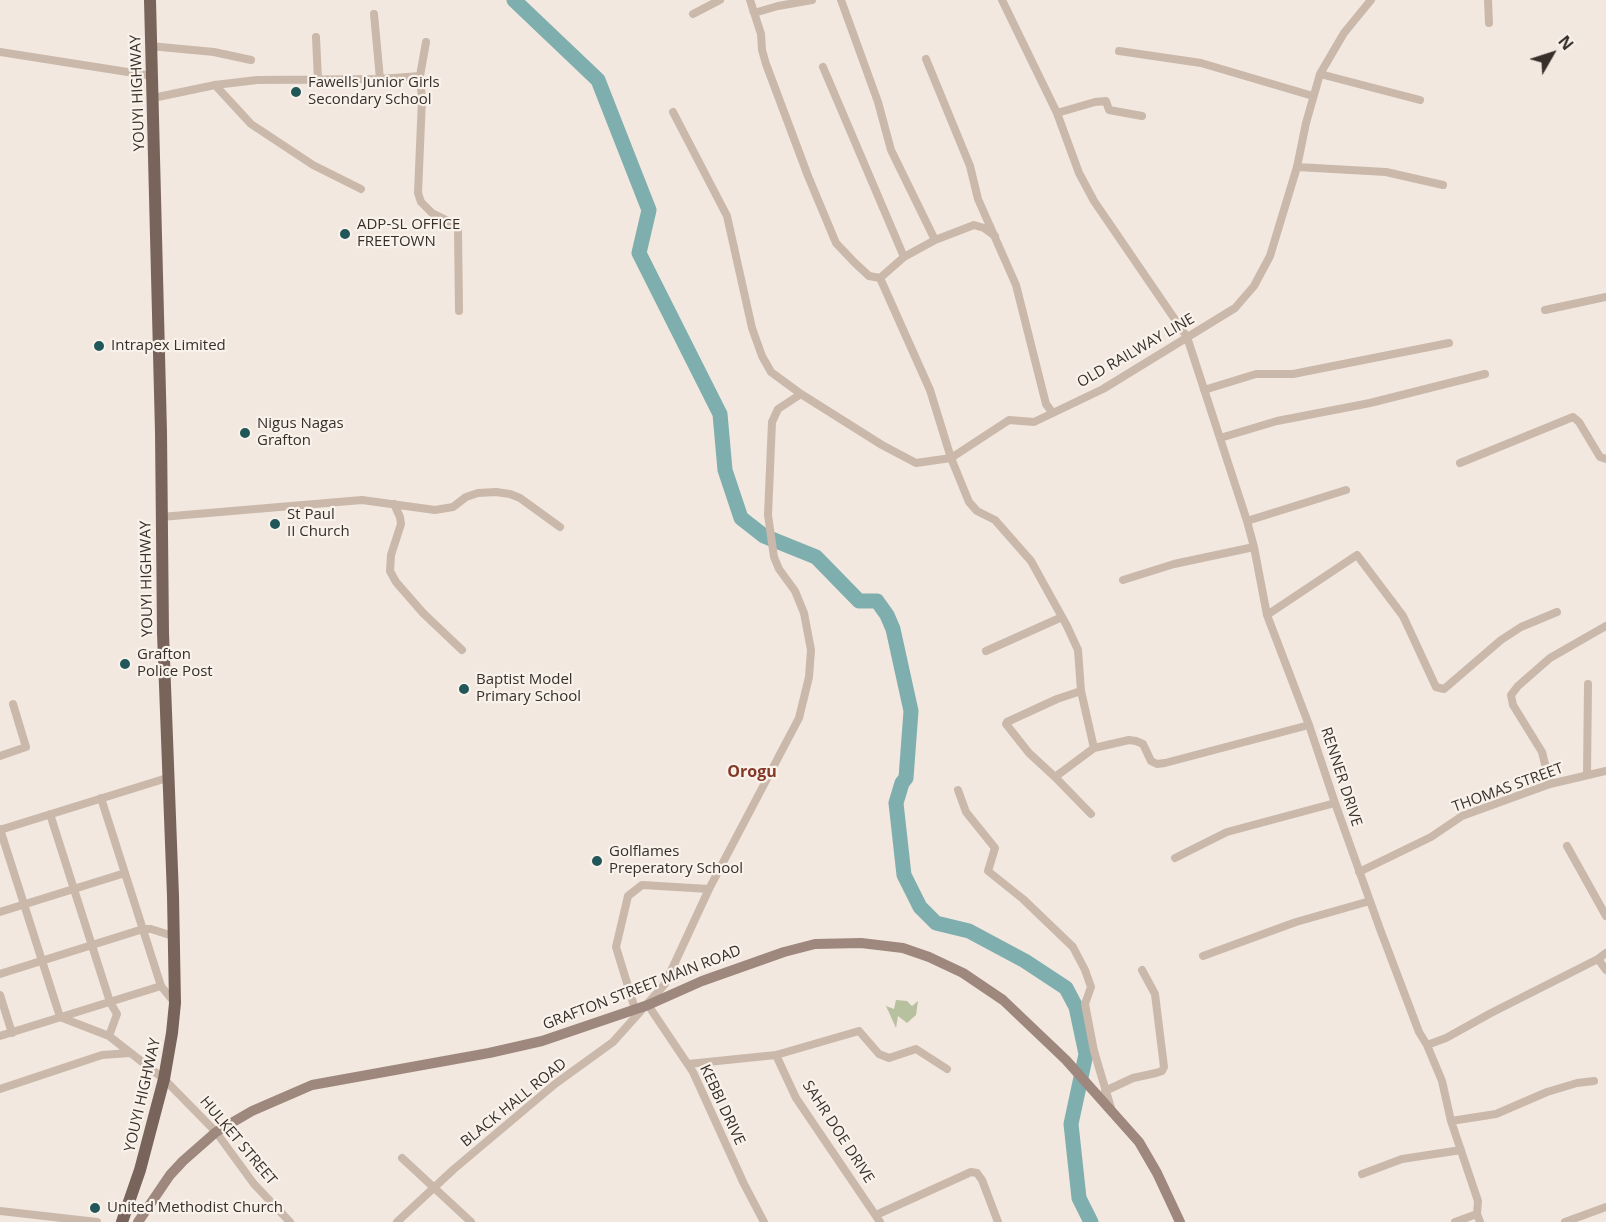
<!DOCTYPE html>
<style>
body{margin:0}
#map{position:relative;width:1606px;height:1222px;overflow:hidden;background:#f2e8df;font-family:"Open Sans",sans-serif}
canvas{display:block}
.north{position:absolute;left:1522px;top:24px;width:60px;height:60px;-webkit-text-stroke:4px #f9f2eb;paint-order:stroke;rotate:51deg;font-size:16px;font-weight:700;line-height:24px;text-align:center;color:#382e2a}
.north::after{content:'';display:block;margin:auto;width:21px;height:27px;background:#382e2a;clip-path:polygon(50% 0,100% 100%,50% 72%,0 100%)}
</style>
<div id="map">
<canvas width="1606" height="1222"></canvas>
<div class="north">N</div>
</div>
<script>
const ctx = document.querySelector('canvas').getContext('2d');
ctx.lineJoin = 'round';
function paint(path, color) {
  ctx.fillStyle = color;
  ctx.fill(path, 'evenodd');
}
function shape(rows) {
  const path = new Path2D();
  for (const r of rows) {
    path.moveTo(r[0], r[1]);
    for (let i = 2; i < r.length; i += 2) path.lineTo(r[i], r[i + 1]);
  }
  return path;
}
function strokePath(path, color, width, dash) {
  ctx.strokeStyle = color;
  ctx.lineWidth = width;
  ctx.lineCap = dash ? 'butt' : 'round';
  ctx.setLineDash(dash || []);
  ctx.stroke(path);
}
function drawText(font, color, halo, rows, align = 'center') {
  ctx.font = font + ' "Open Sans",sans-serif';
  ctx.lineWidth = 4.5;
  ctx.setLineDash([]);
  ctx.textBaseline = 'middle';
  ctx.strokeStyle = halo;
  ctx.fillStyle = color;
  for (const [text, x, y, turn = 0] of rows) {
    ctx.save();
    ctx.translate(x, y);
    ctx.rotate((+turn || 0) * Math.PI / 180);
    ctx.textAlign = isNaN(turn) ? turn : align;
    if (halo) ctx.strokeText(text, 0, 0);
    ctx.fillText(text, 0, 0);
    ctx.restore();
  }
}
paint(shape([
 [896,1000,907,1001,912,1006,918,1001,916,1015,907,1023,898,1016,896,1028,886,1006,894,1009]
]), '#b7c19f');
strokePath(shape([
 [514,0,598,80,649,210,639,253,720,414,725,470,741,518,764,536,816,557,859,601,877,601,887,615,893,629,911,711,906,778,902,783,896,803,904,875,920,907,936,923,969,931,1025,961,1066,988,1076,1007,1086,1054,1071,1124,1079,1198,1091,1222]
]), '#7faeae', 15);
strokePath(shape([
 [750,0,761,34,762,50,766,64,808,176,836,243,854,262,869,276,880,278,904,257,935,240,974,225,984,228,995,236],
 [841,0,878,102,891,150,935,240],
 [1002,0,1057,113,1079,173,1094,201,1187,337,1247,521,1254,547,1267,615,1309,725,1335,803,1380,929,1419,1032,1427,1045,1442,1081,1451,1121,1478,1201,1477,1214,1480,1222],
 [1488,0,1489,23],
 [753,10,754,13,778,6,812,0],
 [374,14,380,79],
 [693,14,720,0],
 [316,37,318,80],
 [426,42,420,76,422,99,418,193,421,202,432,213,454,224,458,230,459,311],
 [150,46,214,52,251,60],
 [1119,51,1201,63,1313,96],
 [0,52,153,76],
 [926,59,970,166,978,199,1016,285,1046,404,1052,412],
 [823,67,904,257],
 [1320,74,1420,100],
 [215,85,251,124,313,165,361,189],
 [153,98,215,85,257,80,380,79,420,76],
 [673,112,727,216,752,328,762,356,771,372,801,394],
 [1057,113,1095,102,1106,101,1109,110,1142,116],
 [1297,167,1386,172,1443,185],
 [880,278,930,390,951,458,969,502,977,511,995,520,1031,561,1067,626,1078,650,1081,691,1094,748],
 [1545,310,1606,297],
 [1204,390,1256,374,1293,374,1449,343],
 [1220,438,1277,421,1370,403,1485,374],
 [1460,463,1573,417,1579,422,1600,457,1606,459],
 [394,504,400,517,401,524,391,555,390,571,396,582,423,613,462,650],
 [161,517,362,500,435,510,453,507,466,497,478,493,496,492,510,494,520,498,560,527],
 [1247,521,1346,490],
 [1123,580,1174,564,1254,547],
 [1267,615,1357,555,1403,616,1436,687,1444,689,1501,640,1521,627,1557,612],
 [986,651,1062,617],
 [0,756,26,747,13,704],
 [1587,774,1588,684],
 [1055,777,1029,753,1006,724,1007,722,1057,699,1081,691],
 [1550,784,1542,752,1513,705,1511,695,1518,686,1550,658,1606,626],
 [958,790,966,812,995,848,988,871,1023,899,1073,947,1085,970,1091,987,1085,1004,1094,1051,1111,1108],
 [101,798,161,986,174,1002],
 [50,814,110,1002,117,1014,109,1036],
 [1091,814,1055,777,1094,748,1129,740,1136,741,1143,744,1151,761,1157,764,1165,763,1309,725],
 [0,829,60,1017,109,1036,164,1079,216,1132,254,1184,290,1222],
 [0,830,167,778],
 [1567,846,1606,916],
 [1175,858,1227,832,1335,803],
 [1359,872,1431,837,1462,816,1550,784,1606,771],
 [0,912,125,873],
 [1203,956,1296,922,1370,901],
 [1598,959,1606,970],
 [0,974,143,929,151,929,173,936],
 [0,995,12,1033],
 [648,1005,693,1072,744,1184,764,1222],
 [635,1009,616,947,628,896,642,885,709,889],
 [0,1036,161,986],
 [1427,1045,1446,1038,1491,1013,1598,959,1606,953],
 [776,1055,796,1098,880,1222],
 [688,1064,776,1055,859,1031,879,1054,889,1058,916,1049,947,1069],
 [0,1089,102,1055,130,1053],
 [1105,1091,1133,1078,1156,1073,1162,1071,1164,1067,1155,994,1142,970],
 [1451,1121,1496,1114,1547,1092,1577,1083,1594,1081],
 [402,1158,471,1222],
 [1362,1174,1402,1159,1461,1150],
 [0,1211,97,1222],
 [876,1215,971,1172,977,1173,982,1180,998,1222],
 [397,1222,454,1169,555,1084,613,1042,665,984,709,889,799,718,809,677,811,650,804,613,795,591,779,569,774,557,768,515,772,422,778,409,801,394,882,445,916,463,951,458,1009,420,1034,422,1103,389,1235,308,1254,286,1270,256,1297,167,1306,123,1320,74,1344,33,1371,0],
 [1455,1222,1477,1214],
 [1565,1222,1606,1207]
]), '#cab8ab', 8);
strokePath(shape([
 [138,1222,170,1175,183,1161,216,1132,252,1111,312,1085,489,1053,542,1041,648,1005,702,981,784,952,815,944,861,943,903,948,929,957,963,973,1003,1000,1066,1060,1139,1142,1157,1173,1180,1222]
]), '#9e877c', 10);
strokePath(shape([
 [122,1222,140,1170,164,1079,172,1033,175,1003,173,896,163,633,161,432,150,0]
]), '#79645c', 12);
for (const [x, y, r, color] of [
 [296,92,6,"#215758"],
 [345,234,6,"#215758"],
 [99,346,6,"#215758"],
 [245,433,6,"#215758"],
 [275,524,6,"#215758"],
 [125,664,6,"#215758"],
 [464,689,6,"#215758"],
 [597,861,6,"#215758"],
 [95,1208,6,"#215758"]
]) {
  const dot = new Path2D();
  dot.arc(x, y, r, 0, 2 * Math.PI);
  ctx.fillStyle = color;
  ctx.fill(dot);
  strokePath(dot, '#f9f2eb', 2);
}
drawText('15px', '#382e2a', '#f9f2eb', [
 ["Fawells Junior Girls",308,83],
 ["Secondary School",308,100],
 ["ADP-SL OFFICE",357,225],
 ["FREETOWN",357,242],
 ["Intrapex Limited",111,346],
 ["Nigus Nagas",257,424],
 ["Grafton",257,441],
 ["St Paul",287,515],
 ["II Church",287,532],
 ["Grafton",137,655],
 ["Police Post",137,672],
 ["Baptist Model",476,680],
 ["Primary School",476,697],
 ["Golflames",609,852],
 ["Preperatory School",609,869],
 ["United Methodist Church",107,1208]
], 'left');
drawText('15px', '#382e2a', '#f9f2eb', [
 ["YOUYI HIGHWAY",138,93,-92],
 ["OLD RAILWAY LINE",1136,351,-30],
 ["YOUYI HIGHWAY",147,579,-91],
 ["RENNER DRIVE",1341,777,72],
 ["THOMAS STREET",1508,788,-20],
 ["GRAFTON STREET MAIN ROAD",642,988,-21],
 ["YOUYI HIGHWAY",143,1095,-77],
 ["BLACK HALL ROAD",514,1103,-39],
 ["KEBBI DRIVE",722,1105,65],
 ["SAHR DOE DRIVE",838,1132,57],
 ["HULKET STREET",238,1141,50]
]);
drawText('bold 16px', '#843826', '#f9f2eb', [
 ["Orogu",752,772]
]);
</script>
